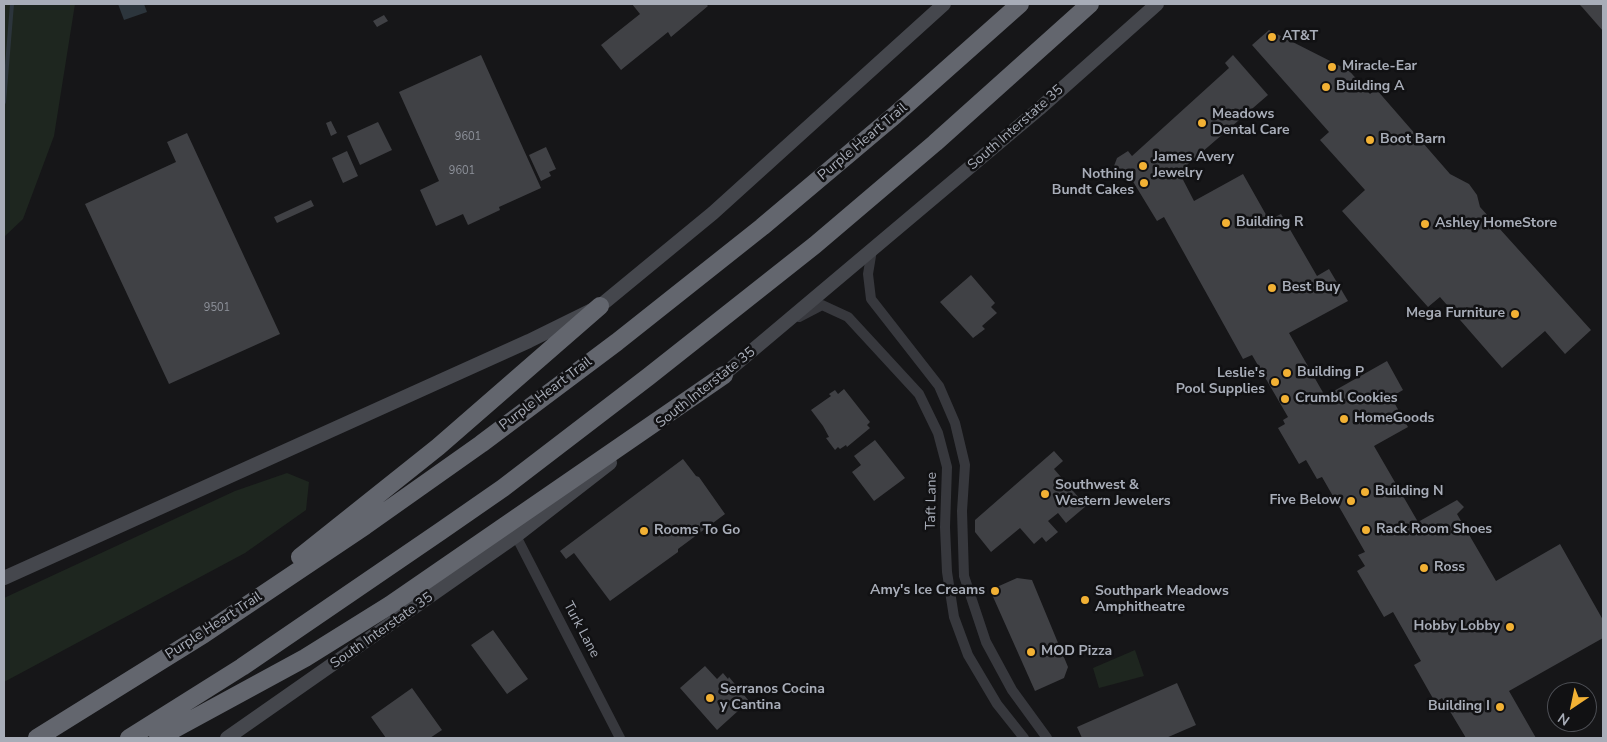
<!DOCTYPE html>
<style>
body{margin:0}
#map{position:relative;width:1607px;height:742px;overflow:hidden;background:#161618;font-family:"Nunito Sans",sans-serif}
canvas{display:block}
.frame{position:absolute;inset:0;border:5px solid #a8adb8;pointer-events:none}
.north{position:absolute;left:1547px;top:682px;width:50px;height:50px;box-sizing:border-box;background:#111113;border:1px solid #4d4f55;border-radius:50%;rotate:214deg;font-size:14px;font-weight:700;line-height:20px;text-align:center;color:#a8adb8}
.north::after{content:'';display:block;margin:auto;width:18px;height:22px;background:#f2b134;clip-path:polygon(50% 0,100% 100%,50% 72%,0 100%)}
</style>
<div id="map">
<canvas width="1607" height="742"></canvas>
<div class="frame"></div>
<div class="north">N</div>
</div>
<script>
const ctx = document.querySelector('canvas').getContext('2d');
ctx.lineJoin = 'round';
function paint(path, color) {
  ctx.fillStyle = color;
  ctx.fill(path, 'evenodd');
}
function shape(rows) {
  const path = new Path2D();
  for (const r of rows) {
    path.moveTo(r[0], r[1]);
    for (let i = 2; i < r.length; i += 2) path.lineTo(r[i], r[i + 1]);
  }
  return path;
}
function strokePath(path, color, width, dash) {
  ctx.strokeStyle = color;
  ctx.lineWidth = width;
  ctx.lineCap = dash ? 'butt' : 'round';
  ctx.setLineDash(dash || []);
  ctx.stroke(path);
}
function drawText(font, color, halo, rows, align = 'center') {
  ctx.font = font + ' "Nunito Sans",sans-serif';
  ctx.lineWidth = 5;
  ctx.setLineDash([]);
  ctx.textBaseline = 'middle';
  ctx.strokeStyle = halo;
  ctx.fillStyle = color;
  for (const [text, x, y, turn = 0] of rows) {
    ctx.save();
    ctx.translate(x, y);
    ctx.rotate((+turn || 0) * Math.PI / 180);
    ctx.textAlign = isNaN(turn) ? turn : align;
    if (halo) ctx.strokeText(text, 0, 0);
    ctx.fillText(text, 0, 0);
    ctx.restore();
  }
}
paint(shape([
 [4,4,75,4,54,136,23,219,4,237],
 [287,473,309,482,306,510,245,553,4,682,4,598,235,491],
 [1135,650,1144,676,1099,688,1093,668]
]), '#1e261f');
paint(shape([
 [118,4,144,4,147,12,124,20]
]), '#2c353c');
strokePath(shape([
 [4,102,12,4]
]), '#2c353c', 4);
paint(shape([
 [632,4,706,4,708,6,671,37,668,32,621,70,601,45,640,14],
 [1579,4,1603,4,1603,31,1582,7],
 [384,15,388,21,377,27,373,21],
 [1269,30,1342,67,1344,65,1370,94,1376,89,1450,174,1469,184,1477,195,1480,207,1591,330,1565,354,1545,331,1502,368,1440,297,1428,307,1342,211,1365,190,1320,140,1329,132,1252,45],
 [481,55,541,188,499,207,500,210,468,225,463,214,436,226,420,190,439,181,399,92],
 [1233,55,1268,95,1179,172,1194,201,1243,174,1269,220,1281,214,1317,276,1329,269,1348,301,1289,333,1325,396,1387,361,1403,390,1391,397,1408,427,1374,446,1418,522,1457,500,1464,507,1457,514,1496,581,1560,544,1603,620,1603,638,1509,691,1536,738,1466,738,1442,698,1435,702,1414,665,1421,661,1393,612,1384,617,1357,571,1365,566,1358,555,1365,552,1322,477,1317,479,1306,460,1299,464,1278,428,1285,424,1283,420,1288,417,1252,355,1243,359,1164,217,1157,221,1129,175,1124,177,1114,166,1117,158,1128,151,1132,156,1229,68,1225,63],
 [331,121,337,133,331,136,326,123],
 [378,122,392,150,360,165,347,136],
 [187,133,280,334,169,384,85,204,176,162,167,142],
 [546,147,556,169,549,172,551,176,541,181,529,155],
 [347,151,358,176,343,183,332,158],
 [311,200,314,206,277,223,274,217],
 [971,275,995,303,991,307,997,313,982,326,985,329,973,338,940,302],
 [844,389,870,422,867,425,870,428,847,447,846,445,840,449,838,447,835,450,826,438,829,437,823,426,811,410,831,396,829,394,835,390,838,394],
 [875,440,905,478,874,501,852,472,861,465,854,456],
 [1054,451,1063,461,1054,469,1086,506,1066,523,1058,513,1048,521,1058,532,1046,542,1042,537,1034,544,1020,528,991,552,975,532,975,520],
 [683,459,696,476,699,477,725,514,678,549,678,552,610,601,574,553,566,559,560,551],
 [1017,578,1032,580,1068,667,1064,678,1035,691,990,590],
 [493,630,528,679,507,694,471,645],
 [705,666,717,679,723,673,728,679,729,677,749,701,717,730,680,688],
 [1177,683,1196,725,1166,738,1082,738,1077,727],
 [412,688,442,730,430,738,386,738,371,717]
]), '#404145');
strokePath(shape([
 [872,250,868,274,871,299,939,386,955,423,965,465,962,511,964,576,986,642,1012,690,1047,738],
 [799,317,822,305,848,317,919,394,938,433,947,467,945,527,947,572,954,617,968,655,997,704,1024,738],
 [516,536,620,738]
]), '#37383d', 10);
strokePath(shape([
 [716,381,1039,109,1157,4],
 [4,578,529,341,600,306,713,213,944,4],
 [227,738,516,536,610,463]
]), '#45474d', 14);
strokePath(shape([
 [300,557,438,447,600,306],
 [37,738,204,634,365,526,481,444,617,342,762,227,895,115,1020,4],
 [129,738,242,667,441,531,503,488,648,377,815,245,935,143,1090,4],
 [158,738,305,658,390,605,724,375]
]), '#63666e', 18);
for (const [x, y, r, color] of [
 [1272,37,5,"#f2b134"],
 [1332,67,5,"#f2b134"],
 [1326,87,5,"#f2b134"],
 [1202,123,5,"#f2b134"],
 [1370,140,5,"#f2b134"],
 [1143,166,5,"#f2b134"],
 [1144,183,5,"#f2b134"],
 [1226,223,5,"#f2b134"],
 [1425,224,5,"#f2b134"],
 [1272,288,5,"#f2b134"],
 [1515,314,5,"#f2b134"],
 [1287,373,5,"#f2b134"],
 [1275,382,5,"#f2b134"],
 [1285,399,5,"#f2b134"],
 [1344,419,5,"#f2b134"],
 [1365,492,5,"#f2b134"],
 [1045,494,5,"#f2b134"],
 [1351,501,5,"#f2b134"],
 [1366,530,5,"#f2b134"],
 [644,531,5,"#f2b134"],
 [1424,568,5,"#f2b134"],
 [995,591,5,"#f2b134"],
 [1085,600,5,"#f2b134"],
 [1510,627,5,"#f2b134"],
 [1031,652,5,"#f2b134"],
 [710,698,5,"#f2b134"],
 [1500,707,5,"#f2b134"]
]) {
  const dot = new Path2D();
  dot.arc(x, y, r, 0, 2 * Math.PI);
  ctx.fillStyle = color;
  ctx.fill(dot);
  strokePath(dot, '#111113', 2);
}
drawText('11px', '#8e929b', null, [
 ["9601",468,137],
 ["9601",462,171],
 ["9501",217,308]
]);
drawText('bold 14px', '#a8adb8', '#111113', [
 ["AT&T",1282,37],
 ["Miracle-Ear",1342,67],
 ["Building A",1336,87],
 ["Meadows",1212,115],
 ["Dental Care",1212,131],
 ["Boot Barn",1380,140],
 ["James Avery",1153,158],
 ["Jewelry",1153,174],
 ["Nothing",1134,175,"right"],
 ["Bundt Cakes",1134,191,"right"],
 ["Building R",1236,223],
 ["Ashley HomeStore",1435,224],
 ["Best Buy",1282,288],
 ["Mega Furniture",1505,314,"right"],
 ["Building P",1297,373],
 ["Leslie's",1265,374,"right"],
 ["Pool Supplies",1265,390,"right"],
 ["Crumbl Cookies",1295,399],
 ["HomeGoods",1354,419],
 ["Southwest &",1055,486],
 ["Western Jewelers",1055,502],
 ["Building N",1375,492],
 ["Five Below",1341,501,"right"],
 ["Rack Room Shoes",1376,530],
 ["Rooms To Go",654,531],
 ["Ross",1434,568],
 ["Amy's Ice Creams",985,591,"right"],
 ["Southpark Meadows",1095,592],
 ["Amphitheatre",1095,608],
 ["Hobby Lobby",1500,627,"right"],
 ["MOD Pizza",1041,652],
 ["Serranos Cocina",720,690],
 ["y Cantina",720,706],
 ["Building I",1490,707,"right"]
], 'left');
drawText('14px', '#a8adb8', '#111113', [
 ["South Interstate 35",1016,128,-41],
 ["Purple Heart Trail",863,142,-40],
 ["South Interstate 35",706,388,-38],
 ["Purple Heart Trail",546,394,-37],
 ["Taft Lane",932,501,-89],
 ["Purple Heart Trail",214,626,-33],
 ["Turk Lane",581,630,62],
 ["South Interstate 35",382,631,-35]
]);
</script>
